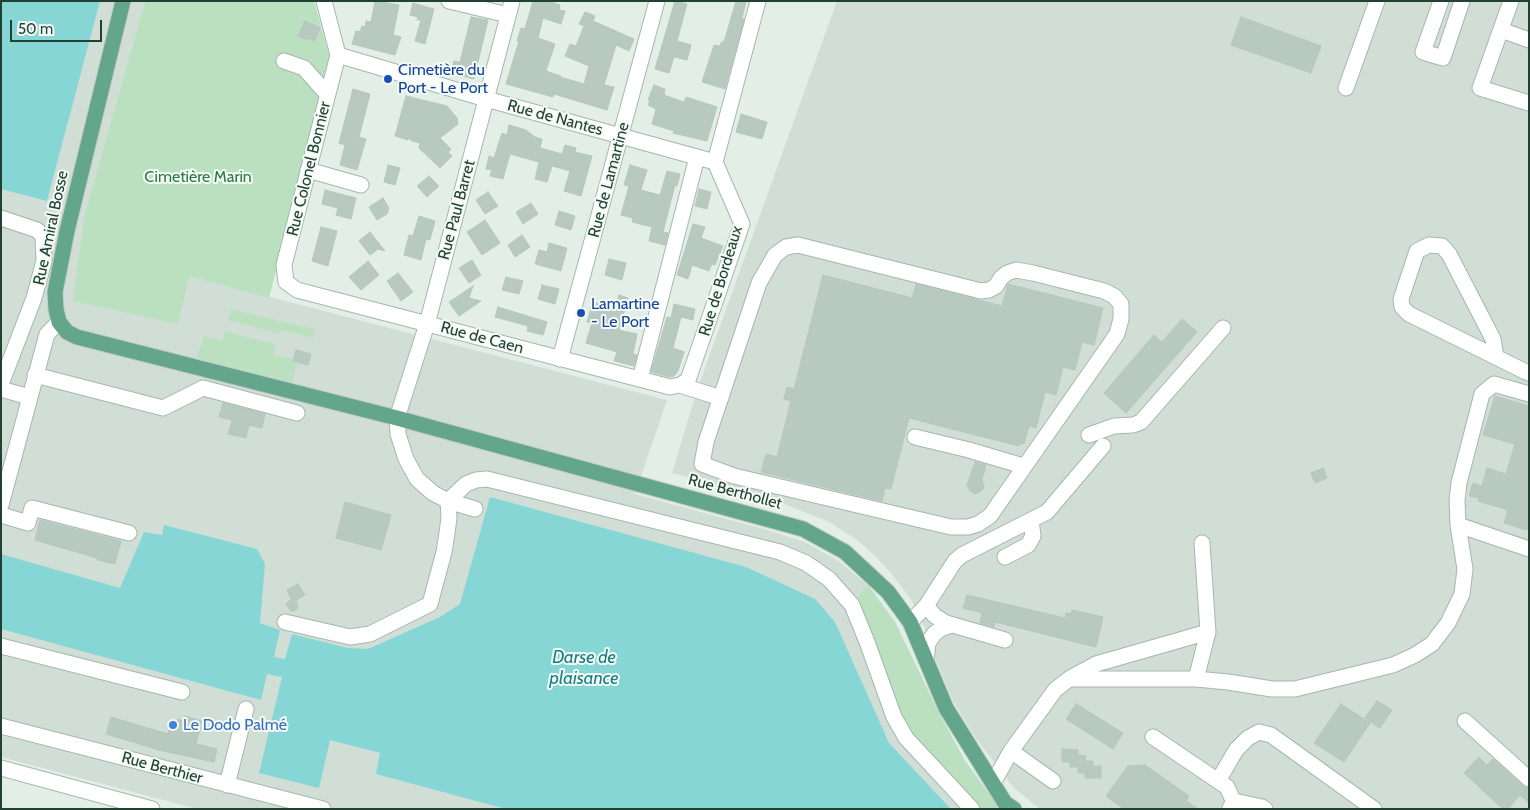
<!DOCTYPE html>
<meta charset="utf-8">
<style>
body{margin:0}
#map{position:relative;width:1530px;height:810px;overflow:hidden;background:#e3eee7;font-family:Cabin,sans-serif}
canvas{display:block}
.frame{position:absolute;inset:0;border:2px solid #214133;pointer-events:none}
.scale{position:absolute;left:10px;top:20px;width:92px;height:22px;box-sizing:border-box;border:2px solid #214133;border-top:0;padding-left:6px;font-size:15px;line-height:18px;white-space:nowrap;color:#214133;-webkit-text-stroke:4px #f4faf6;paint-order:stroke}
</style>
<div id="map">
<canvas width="1530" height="810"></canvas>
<div class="frame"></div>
<div class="scale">50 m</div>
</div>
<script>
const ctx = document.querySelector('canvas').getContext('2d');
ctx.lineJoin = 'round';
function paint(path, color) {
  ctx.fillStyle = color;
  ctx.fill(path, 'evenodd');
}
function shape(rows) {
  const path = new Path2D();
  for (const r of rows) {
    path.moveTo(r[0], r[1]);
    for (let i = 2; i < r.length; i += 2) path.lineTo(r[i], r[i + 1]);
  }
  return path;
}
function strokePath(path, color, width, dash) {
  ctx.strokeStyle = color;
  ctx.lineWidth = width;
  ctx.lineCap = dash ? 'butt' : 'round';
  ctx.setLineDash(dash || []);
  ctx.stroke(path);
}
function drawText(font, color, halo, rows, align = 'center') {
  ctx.font = font + ' Cabin,sans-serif';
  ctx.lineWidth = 4;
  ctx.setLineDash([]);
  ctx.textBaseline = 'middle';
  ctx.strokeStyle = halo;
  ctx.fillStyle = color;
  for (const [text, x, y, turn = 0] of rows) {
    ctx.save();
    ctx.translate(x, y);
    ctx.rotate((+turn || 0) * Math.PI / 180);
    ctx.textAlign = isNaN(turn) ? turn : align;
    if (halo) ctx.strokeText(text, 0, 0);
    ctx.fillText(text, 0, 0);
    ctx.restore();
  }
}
paint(shape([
 [1,1,145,1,85,213,189,276,667,400,635,494,771,531,805,542,840,562,868,585,895,622,939,713,965,761,995,802,1002,809,197,809,1,757],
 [837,1,1529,1,1529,809,1040,809,1013,787,972,733,952,699,926,636,925,628,910,598,890,572,874,555,856,539,829,522,782,503,672,473,697,390]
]), '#d1ded6');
paint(shape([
 [145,1,313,1,315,4,330,59,269,298,189,276,178,324,73,301,85,213],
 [231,309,316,330,313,338,281,330,280,334,228,320],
 [225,331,276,345,274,355,298,360,292,383,197,358,204,336,222,340],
 [868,585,895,622,939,713,965,761,995,802,1002,809,979,809,913,734,901,716,875,640,855,600]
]), '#bae0bf');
paint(shape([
 [1,1,100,1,47,201,1,189],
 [490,497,746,567,815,599,835,622,889,743,951,809,506,809,376,774,380,753,330,740,319,788,259,773,282,677,267,674,261,700,1,629,1,554,120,588,144,532,162,535,164,525,257,549,265,564,260,623,280,630,274,657,285,659,292,634,348,648,368,649,440,617,460,604]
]), '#87d6d6');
const building = shape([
 [375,1,399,5,393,35,401,37,395,55,352,44,356,31,360,32,362,26,365,27,366,21,371,22,375,1],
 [533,1,548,1,560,5,559,10,565,11,561,24,543,18,538,38,555,44,546,71,561,76,560,77,584,84,589,66,565,56,570,44,576,46,584,26,579,24,585,12,595,16,593,21,634,39,629,51,616,45,604,85,614,87,607,110,554,94,553,97,506,84,519,41,517,41,521,28,525,29,533,1],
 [675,1,687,4,677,41,691,45,687,60,674,57,669,73,655,69,675,1],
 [736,1,746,1,742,18,744,19,725,89,702,82,714,45,720,46,722,41,724,42,736,1],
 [413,3,434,9,425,44,415,41,421,20,417,20,418,17,410,15,413,3],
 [471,17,488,20,474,79,451,73,454,61,460,62,471,17],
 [1241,17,1321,46,1311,73,1231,45,1241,17],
 [305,21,320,28,314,41,307,38,306,40,298,36,305,21],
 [654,85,665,89,664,95,684,102,686,97,717,107,707,141,673,133,674,131,652,124,656,109,648,105,650,101,648,100,654,85],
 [353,89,370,94,359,137,366,139,357,170,340,165,345,145,339,143,353,89],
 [406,96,447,106,457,118,458,124,440,138,451,149,448,152,452,156,440,168,419,148,420,143,412,141,409,138,408,140,395,136,406,96],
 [741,114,767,122,762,139,736,132,741,114],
 [509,125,526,130,535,137,542,139,540,148,562,154,565,145,576,148,575,152,592,156,581,196,564,191,570,171,552,166,547,182,535,179,539,162,510,154,503,179,490,176,492,170,486,169,489,156,494,158,502,133,507,135,509,125],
 [388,165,400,168,395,185,384,182,388,165],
 [630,165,647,170,641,190,660,195,667,171,680,174,677,186,675,185,663,232,668,233,665,245,649,241,652,227,632,222,633,218,621,215,629,186,624,185,630,165],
 [429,176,439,186,427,197,417,186,429,176],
 [699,189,711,192,707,209,695,206,699,189],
 [325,190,356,198,351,219,336,215,338,208,322,204,325,190],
 [488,192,498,206,485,214,476,200,488,192],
 [383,198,389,208,387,214,377,220,369,207,383,198],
 [531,203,538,214,523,224,516,212,531,203],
 [559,211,575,216,571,230,555,225,559,211],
 [419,216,435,221,430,240,426,239,421,260,404,255,409,235,413,236,419,216],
 [485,220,500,243,482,255,467,232,485,220],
 [693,224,705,227,701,238,723,246,715,265,712,264,709,271,692,265,688,279,677,275,693,224],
 [321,227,337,231,328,266,312,261,321,227],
 [370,232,385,251,378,249,370,255,359,241,370,232],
 [522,235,530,247,515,257,508,245,522,235],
 [549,243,567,248,561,271,535,264,539,250,547,252,549,243],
 [609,259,626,263,622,280,605,275,609,259],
 [472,260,481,275,469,283,459,268,472,260],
 [368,261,379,275,361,290,349,277,368,261],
 [398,273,413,292,401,301,387,281,398,273],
 [823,275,912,298,916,284,1002,306,1008,284,1103,308,1094,345,1082,342,1075,370,1063,367,1056,395,1045,392,1036,428,1029,426,1024,444,1019,443,1019,446,909,418,891,489,885,488,882,501,761,472,766,454,777,457,791,401,784,399,787,387,794,389,823,275],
 [506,277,523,281,519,294,502,290,506,277],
 [542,285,559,289,555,304,538,299,542,285],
 [473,286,469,298,481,301,459,316,449,302,473,286],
 [619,295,628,298,619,330,637,334,633,354,637,355,634,366,614,361,617,352,586,343,592,323,587,322,593,302,615,308,619,295],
 [674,304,695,309,693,320,681,317,673,348,684,352,678,371,674,376,669,377,651,372,667,317,671,318,674,304],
 [498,307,547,322,543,335,527,331,528,326,495,317,498,307],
 [1182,319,1197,332,1126,413,1104,393,1154,335,1162,342,1182,319],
 [296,350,311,354,308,365,293,361,296,350],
 [1495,396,1529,406,1529,524,1527,530,1504,523,1508,510,1478,501,1479,498,1469,496,1473,483,1482,486,1487,468,1506,474,1515,444,1483,435,1495,396],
 [223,403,265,414,262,428,249,425,246,438,228,434,232,420,219,417,223,403],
 [975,462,986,465,982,479,984,488,980,492,975,494,970,491,967,485,975,462],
 [1323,468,1327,478,1315,483,1311,473,1323,468],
 [345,502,391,515,381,550,336,538,345,502],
 [40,520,121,541,115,564,97,560,97,558,35,540,40,520],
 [298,584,305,595,296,600,298,607,296,610,291,611,286,604,291,599,287,590,298,584],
 [967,595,1065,618,1066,613,1071,614,1072,610,1103,617,1096,647,995,622,994,627,980,623,982,613,963,608,967,595],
 [1377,701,1392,710,1380,728,1365,718,1377,701],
 [1076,704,1123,733,1113,749,1066,719,1076,704],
 [1341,704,1370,723,1344,762,1314,743,1341,704],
 [185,716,202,721,196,744,217,749,214,762,159,750,106,734,111,717,168,734,169,730,174,731,178,719,184,721,185,716],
 [1062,749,1078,750,1078,755,1086,756,1085,761,1093,761,1093,766,1101,766,1101,778,1085,778,1085,773,1078,773,1078,767,1070,767,1070,762,1062,762,1062,749],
 [1479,757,1487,765,1493,759,1523,786,1529,789,1529,803,1520,795,1508,809,1503,809,1464,773,1479,757],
 [1145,765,1189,796,1186,801,1198,809,1124,809,1106,796,1128,766,1145,765]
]);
paint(building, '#b8c9c0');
strokePath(building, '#b5c8bd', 1);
const minor = shape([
 [324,1,338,55,284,265,286,282,297,290,670,387,680,385,688,380,742,224,715,162,758,1],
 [449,1,508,15],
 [1441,1,1423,52,1443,58,1462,1],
 [1511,1,1480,88,1529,103],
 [1501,30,1529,40],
 [338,55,486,99,715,162],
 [284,61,304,68,327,94],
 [1346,88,1377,1],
 [308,170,361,185],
 [1,218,37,230,43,236,44,261,34,298,1,384],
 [798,245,981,291,989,290,996,286,1001,278,1007,273,1016,270,1033,273,1104,291,1114,296,1121,304,1121,319,1117,334,990,516,978,524,968,527,951,527,734,476,702,464,706,442,759,283,775,255,786,247,798,245],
 [1496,357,1493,339,1449,254,1442,246,1429,245,1417,251,1401,299,1402,307,1409,314,1524,371,1529,373],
 [560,359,657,1],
 [35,375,163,408,203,388,297,413],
 [640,379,697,157],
 [680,385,721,398],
 [1,389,29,397],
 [1089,435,1114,426,1133,425,1141,422,1223,328],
 [915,437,969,450,1023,466],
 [448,501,466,484,476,480,487,479,780,552,806,563,829,579,852,605,867,642,894,717,906,738,972,809],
 [1,505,47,334,59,322],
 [475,509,448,501,433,493,417,479,406,459,398,434,397,418,427,324,512,1],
 [1,515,28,523,32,508,129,533],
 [1458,525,1529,549],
 [1005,557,1028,545,1033,536,1031,520],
 [926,606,935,616,946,623,1005,640],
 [285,622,350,637,370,634,430,604,444,552,447,533,449,518,448,501],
 [910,622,926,606,955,561,962,555,1047,512,1103,446],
 [1,646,182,692],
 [926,660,928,643,934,634,942,628,952,625],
 [1070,678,1096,664,1208,632],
 [1196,679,1208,632,1202,543],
 [1465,721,1529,779],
 [1,726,323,809],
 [1153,737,1227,787,1237,809],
 [1011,751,1053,781],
 [1,768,152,809],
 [1218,781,1236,750,1248,738,1259,732,1271,735,1374,809],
 [993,783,1011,751,1055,690,1069,679,1196,679,1228,682,1272,689,1295,689,1393,665,1415,655,1432,644,1448,623,1462,594,1465,569,1458,525,1457,500,1459,483,1482,394,1494,384,1529,394],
 [227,785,246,709],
 [1230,808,1234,801,1262,807,1265,809]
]);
const major = shape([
 [123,1,67,231,55,292,56,309,59,322,67,332,77,337,397,418,803,529,845,552,888,592,910,622,946,708,1005,803,1014,809]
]);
strokePath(minor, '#a5b7ad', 17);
strokePath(major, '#c1cac6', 17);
strokePath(minor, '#fff', 15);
strokePath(major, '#64a68c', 15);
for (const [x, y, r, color] of [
 [388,79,5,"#1a4fb4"],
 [581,313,5,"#1a4fb4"],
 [173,725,5,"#3f7fe0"]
]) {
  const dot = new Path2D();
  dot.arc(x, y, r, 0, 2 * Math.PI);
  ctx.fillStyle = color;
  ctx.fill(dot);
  strokePath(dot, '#f4faf6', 2);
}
drawText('16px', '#164399', '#f4faf6', [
 ["Cimetière du",398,70],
 ["Port - Le Port",398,88],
 ["Lamartine",591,304],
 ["- Le Port",591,322]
], 'left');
drawText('16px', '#214133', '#f4faf6', [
 ["Rue de Nantes",555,118,15],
 ["Rue Colonel Bonnier",309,169,-76],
 ["Rue de Lamartine",609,180,-75],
 ["Rue Paul Barret",457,210,-75],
 ["Rue Amiral Bosse",51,228,-78],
 ["Rue de Bordeaux",721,281,-73],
 ["Rue de Caen",482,338,15],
 ["Rue Berthollet",735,492,15],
 ["Rue Berthier",162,768,15]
]);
drawText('16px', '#287b3c', '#f4faf6', [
 ["Cimetière Marin",198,177]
]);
drawText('16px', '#366cbe', '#f4faf6', [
 ["Le Dodo Palmé",183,725]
], 'left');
drawText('italic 18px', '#167f81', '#f4faf6', [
 ["Darse de",584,658],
 ["plaisance",584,679]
]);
</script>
